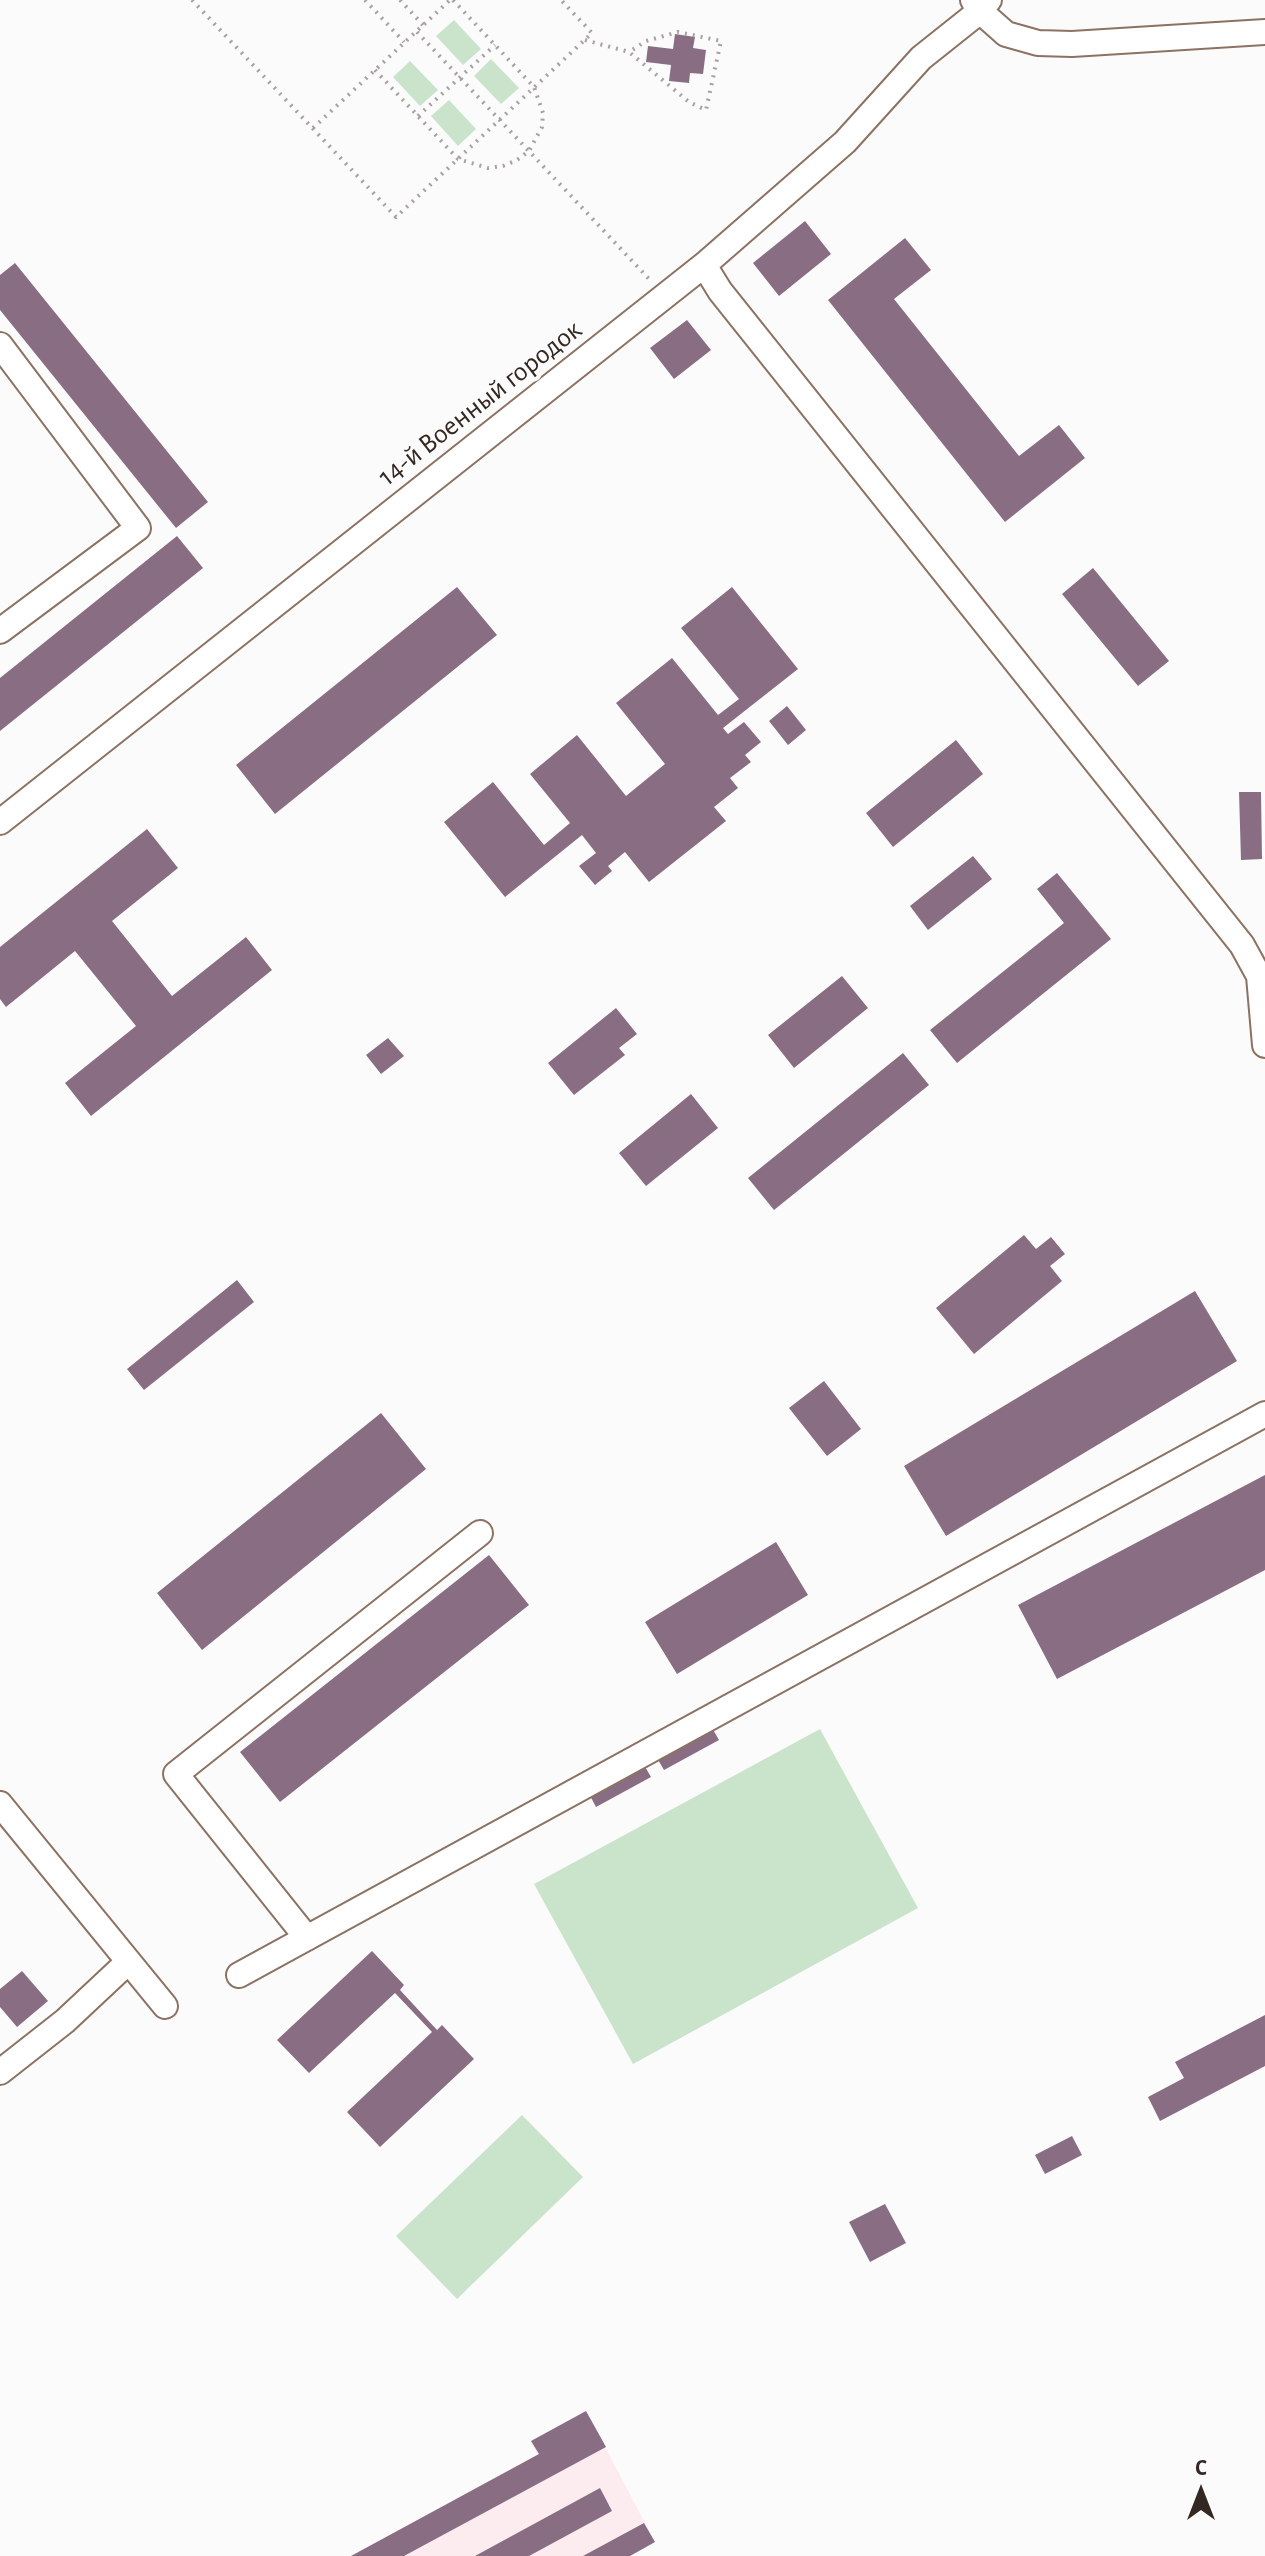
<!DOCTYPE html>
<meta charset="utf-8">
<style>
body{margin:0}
#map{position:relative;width:1265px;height:2556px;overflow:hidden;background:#fbfbfb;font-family:"Alegreya Sans",sans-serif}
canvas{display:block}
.north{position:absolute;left:1161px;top:2452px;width:80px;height:80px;-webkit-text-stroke:6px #fbfbfb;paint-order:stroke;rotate:0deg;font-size:22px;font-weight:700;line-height:32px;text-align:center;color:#332822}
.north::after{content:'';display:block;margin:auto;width:28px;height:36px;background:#332822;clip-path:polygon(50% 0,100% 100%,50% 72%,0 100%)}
</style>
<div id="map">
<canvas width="1265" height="2556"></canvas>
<div class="north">С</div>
</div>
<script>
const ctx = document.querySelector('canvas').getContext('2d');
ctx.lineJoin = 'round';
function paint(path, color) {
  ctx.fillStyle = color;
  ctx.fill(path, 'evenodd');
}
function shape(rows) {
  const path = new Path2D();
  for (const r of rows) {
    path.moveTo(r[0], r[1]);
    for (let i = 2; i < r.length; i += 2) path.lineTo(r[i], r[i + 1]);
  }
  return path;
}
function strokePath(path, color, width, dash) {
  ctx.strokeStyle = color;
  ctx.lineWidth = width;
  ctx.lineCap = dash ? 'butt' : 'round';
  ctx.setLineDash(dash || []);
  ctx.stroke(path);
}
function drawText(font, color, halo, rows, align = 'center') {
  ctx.font = font + ' "Alegreya Sans",sans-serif';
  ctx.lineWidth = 8;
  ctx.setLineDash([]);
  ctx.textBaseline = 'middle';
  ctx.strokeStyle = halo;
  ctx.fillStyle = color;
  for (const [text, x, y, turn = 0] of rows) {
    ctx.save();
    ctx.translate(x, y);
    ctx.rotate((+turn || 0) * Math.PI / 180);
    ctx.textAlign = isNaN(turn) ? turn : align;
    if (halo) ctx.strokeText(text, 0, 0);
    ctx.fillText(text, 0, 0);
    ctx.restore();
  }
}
paint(shape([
 [586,2411,655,2542,630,2556,351,2556,538,2455,531,2441]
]), '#fcecef');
paint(shape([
 [454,20,481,49,463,65,436,36],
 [491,59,519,88,501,104,474,76],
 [410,61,438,90,420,106,393,77],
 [449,100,476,129,458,146,431,116],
 [820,1729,918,1908,633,2064,534,1884],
 [522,2115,583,2177,457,2299,396,2236]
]), '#cae4cc');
paint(shape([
 [675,34,695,37,693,48,706,50,703,74,690,73,689,83,669,81,671,65,646,62,648,46,673,49],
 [805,221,831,254,779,296,753,263],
 [905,238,931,270,894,299,1019,456,1059,425,1085,458,1005,522,828,300],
 [15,263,208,502,176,528,0,310,0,275],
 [687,320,711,350,674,379,650,348],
 [177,536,203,568,0,731,0,678],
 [1093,568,1169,661,1138,686,1062,594],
 [457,587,497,635,275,814,236,765],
 [732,587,798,669,723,728,728,734,744,722,761,742,745,755,751,762,730,778,738,788,714,807,726,821,649,882,625,852,608,866,612,871,595,885,579,866,596,853,582,835,505,897,444,822,493,782,544,845,570,823,530,774,577,735,626,796,665,764,616,703,672,658,718,715,739,699,681,628],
 [787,706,806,730,788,745,769,721],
 [956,740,983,774,893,847,866,813],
 [1239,792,1261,792,1262,859,1241,860],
 [147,829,178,868,112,921,172,996,246,937,272,970,91,1116,65,1083,136,1026,75,951,6,1007,0,999,0,947],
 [973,856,992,879,928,930,910,906],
 [1057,873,1111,939,957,1063,930,1030,1064,923,1037,889],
 [842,976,868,1008,794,1068,768,1035],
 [616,1008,637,1034,619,1048,625,1055,574,1095,548,1063],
 [388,1038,404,1056,381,1074,366,1055],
 [903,1053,929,1085,774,1210,748,1178],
 [691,1094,718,1128,646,1186,619,1153],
 [1024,1235,1036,1249,1051,1237,1065,1254,1050,1266,1062,1281,974,1354,936,1308],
 [237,1280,254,1302,144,1390,127,1369],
 [1195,1291,1237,1361,946,1536,904,1466],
 [824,1381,861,1429,827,1456,789,1408],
 [381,1413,426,1469,202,1650,157,1593],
 [1265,1475,1265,1570,1057,1679,1018,1605],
 [776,1542,808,1595,677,1674,645,1622],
 [489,1555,529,1605,280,1802,240,1752],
 [708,1721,719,1740,664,1770,653,1751],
 [640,1758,651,1777,596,1807,586,1788],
 [372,1951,404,1985,400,1990,437,2030,442,2025,474,2059,380,2147,347,2112,432,2032,395,1993,309,2073,277,2040],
 [22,1971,48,2001,17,2027,0,2007,0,1989],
 [1265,2015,1265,2066,1160,2121,1148,2097,1184,2078,1175,2062],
 [1072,2136,1082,2155,1045,2174,1035,2155],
 [885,2204,906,2243,870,2262,849,2222],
 [586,2411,606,2447,404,2556,351,2556,539,2454,531,2441],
 [600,2488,612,2511,529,2556,475,2556],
 [644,2523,655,2542,630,2556,583,2556]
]), '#896d83');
const minor = shape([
 [973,0,980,11,1006,34,1038,43,1072,44,1265,32],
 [704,265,720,291,1242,945,1259,976,1265,1045],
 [0,345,138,528,0,631],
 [0,822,704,265,845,142,921,58,980,11,989,0],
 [0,1804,165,2006],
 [307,1938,176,1774,480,1533],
 [239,1975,1265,1414],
 [0,2072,65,2021,128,1962]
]);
strokePath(minor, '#8c7262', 28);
strokePath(shape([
 [192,0,396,217,592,33,561,0],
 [365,0,404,42],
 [400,0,423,25],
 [417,32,650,280],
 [585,40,629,52,689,102,706,110,721,41,678,32,646,41,629,52],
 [375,70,458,159,488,168,503,166,517,160,529,151,542,127,543,113,534,87,453,0],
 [418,116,495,45],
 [313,128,450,0]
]), '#a6a29f', 4, [2, 6]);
strokePath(minor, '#fff', 24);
drawText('28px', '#332822', '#fbfbfb', [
 ["14-й Военный городок",480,403,-38]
]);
</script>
